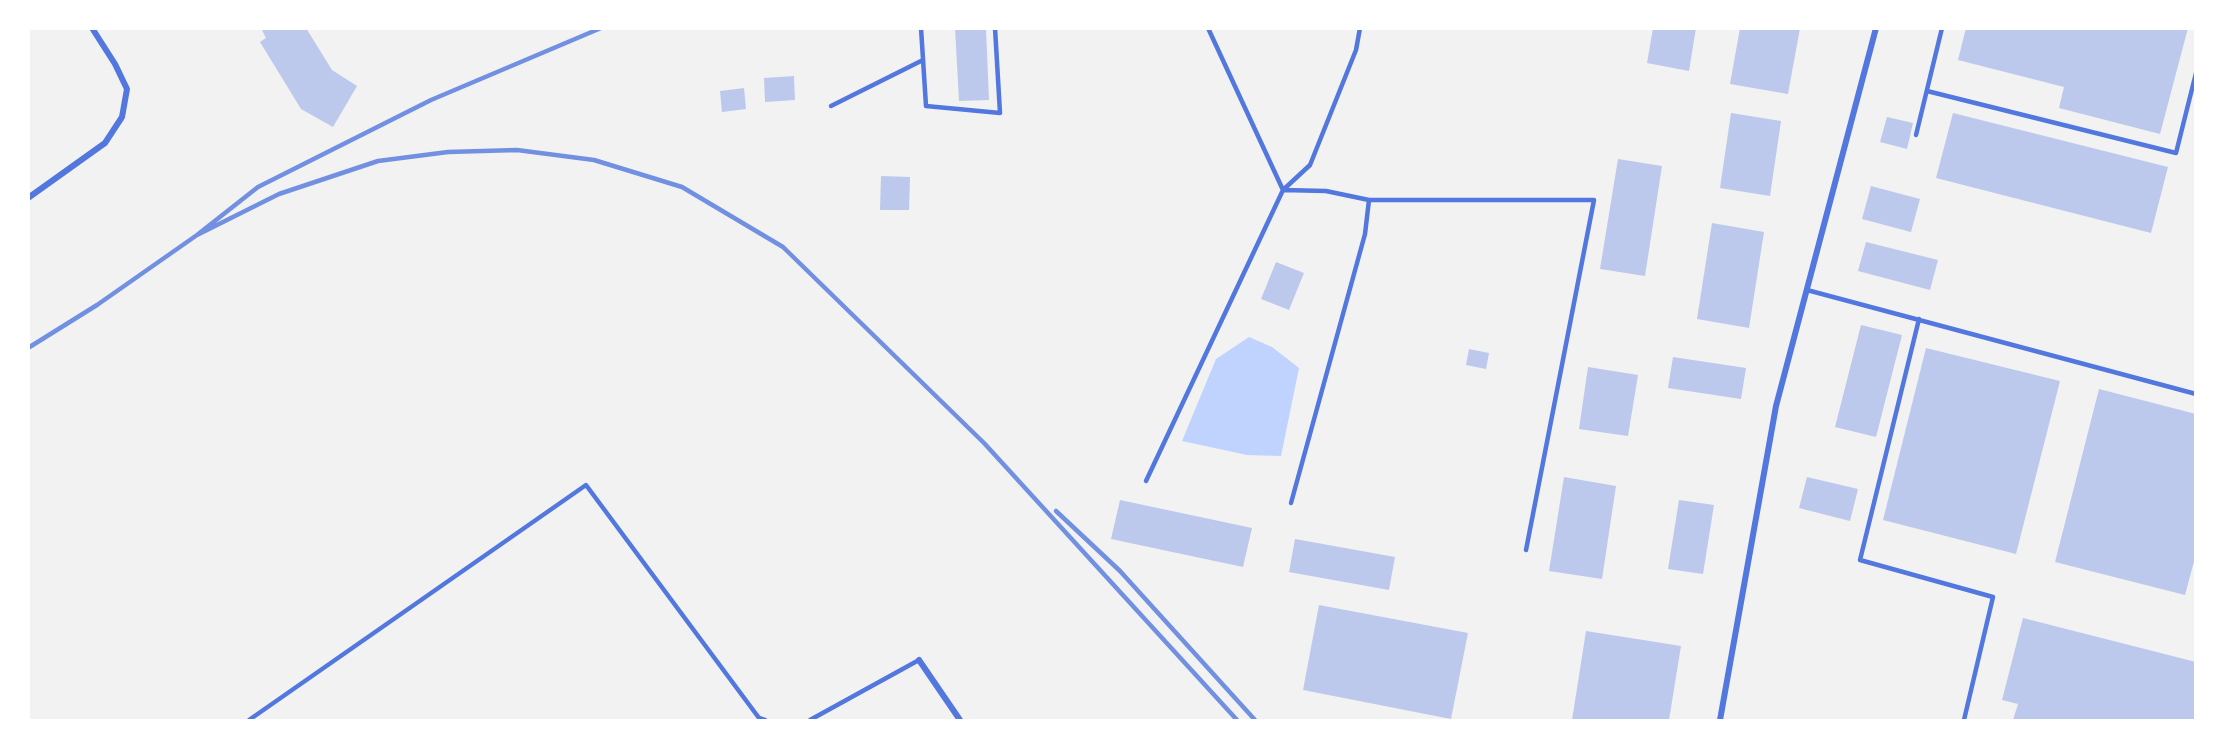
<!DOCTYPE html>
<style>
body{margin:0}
#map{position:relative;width:2224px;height:749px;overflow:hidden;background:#f2f2f2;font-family:Barlow,sans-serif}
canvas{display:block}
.frame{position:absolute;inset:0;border:30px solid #fff;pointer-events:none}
</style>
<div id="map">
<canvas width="2224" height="749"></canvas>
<div class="frame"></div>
</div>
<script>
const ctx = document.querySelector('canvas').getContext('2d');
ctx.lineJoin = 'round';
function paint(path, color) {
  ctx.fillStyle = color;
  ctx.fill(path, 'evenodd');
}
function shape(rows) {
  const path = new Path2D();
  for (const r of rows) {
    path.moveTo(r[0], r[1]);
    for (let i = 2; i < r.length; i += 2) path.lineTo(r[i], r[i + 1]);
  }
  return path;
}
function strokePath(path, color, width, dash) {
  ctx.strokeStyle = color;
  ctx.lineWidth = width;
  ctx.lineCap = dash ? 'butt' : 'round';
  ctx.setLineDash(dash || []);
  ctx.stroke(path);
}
paint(shape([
 [1249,337,1272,347,1299,368,1281,456,1247,455,1182,441,1216,359]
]), '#bfd3fe');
paint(shape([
 [261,28,306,28,332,70,357,86,333,127,301,109,260,42,266,38],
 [955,28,986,28,989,100,959,101],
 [1653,28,1696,28,1689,71,1647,63],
 [1740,28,1800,28,1788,94,1730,84],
 [1966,28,2188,28,2160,134,2059,108,2064,87,1958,60],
 [794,76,795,100,765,102,764,78],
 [744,88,746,109,722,112,720,91],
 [1731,113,1781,121,1770,196,1720,188],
 [1953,113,2168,167,2151,233,1936,178],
 [1887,117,1913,123,1907,149,1880,142],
 [1618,159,1662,166,1645,276,1600,269],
 [881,176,910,177,909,210,880,210],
 [1871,186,1920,199,1911,232,1862,219],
 [1712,223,1764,232,1749,328,1697,319],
 [1866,242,1938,260,1930,290,1858,271],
 [1276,262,1304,273,1289,310,1261,299],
 [1861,325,1902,335,1876,437,1835,427],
 [1926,348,2060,381,2016,554,1883,520],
 [1469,349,1489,353,1486,369,1466,365],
 [1673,357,1746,368,1741,399,1668,388],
 [1588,367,1638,375,1628,436,1579,429],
 [2099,389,2196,414,2196,554,2185,595,2055,562],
 [1564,477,1616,486,1602,579,1549,571],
 [1807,477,1858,489,1850,521,1799,508],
 [1120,500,1252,528,1243,567,1111,539],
 [1679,500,1714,505,1703,574,1668,569],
 [1295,539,1395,557,1389,590,1289,572],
 [1319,605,1468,633,1451,719,1303,690],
 [2023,618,2196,662,2196,720,2013,720,2018,704,2002,700],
 [1586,631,1681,646,1669,720,1572,720]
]), '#bdc9ec');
strokePath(shape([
 [921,28,926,106,1000,113,995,28],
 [1360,28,1356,50,1310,165,1283,190,1326,191,1369,200,1594,200,1526,550],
 [1927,91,2176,153,2196,73],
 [831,106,923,60],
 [1916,135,1942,28],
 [1807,290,2196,394],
 [1919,319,1860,560,1993,597,1964,720],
 [1146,481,1283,190,1208,28],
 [1291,503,1365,234,1369,200],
 [249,720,586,485,759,718,765,720],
 [810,720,919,660]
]), '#5277de', 4.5);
strokePath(shape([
 [28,198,105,143,122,117,127,89,115,64,92,28],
 [919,660,960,720],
 [1720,720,1776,406,1876,28]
]), '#5277de', 6);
strokePath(shape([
 [197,235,279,194,378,161,448,152,517,150,594,160,682,187,783,247,984,443,1237,720],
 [28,348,97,305,197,235,258,187,431,100,601,28],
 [1056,511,1120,571,1255,720]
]), '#7290e2', 4.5);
</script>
